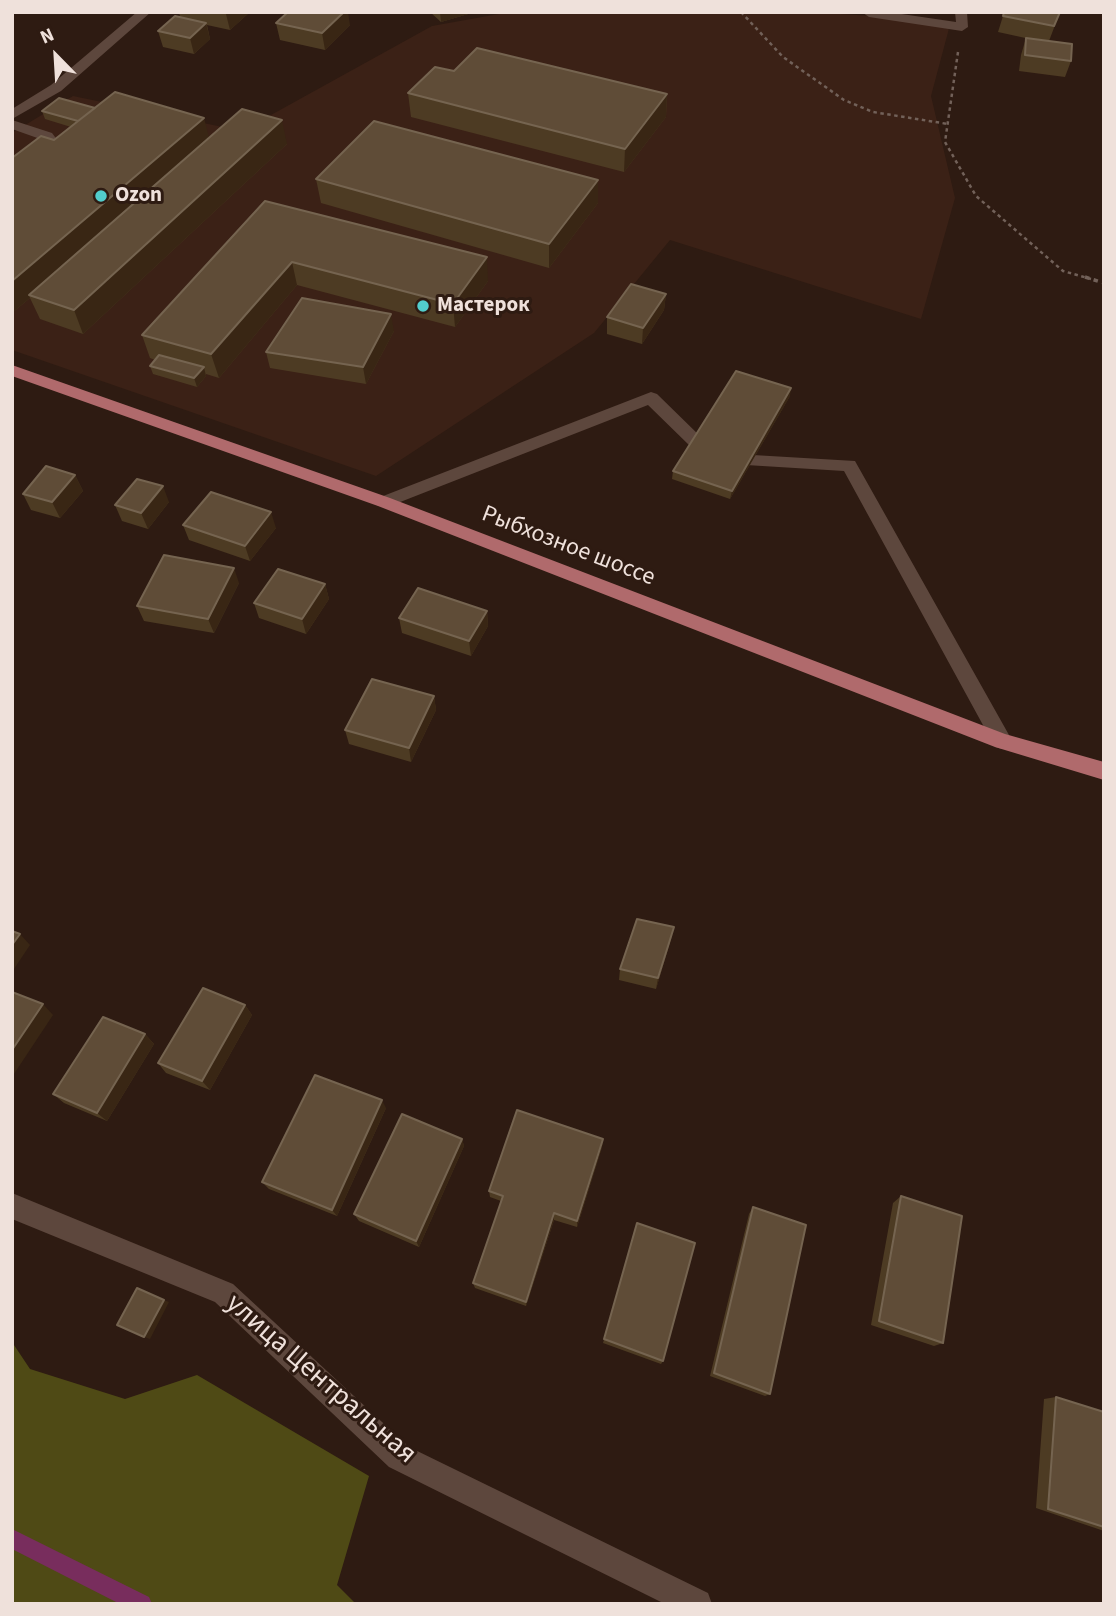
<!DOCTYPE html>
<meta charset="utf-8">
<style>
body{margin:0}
#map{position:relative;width:1116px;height:1616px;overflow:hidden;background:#2e1b12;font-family:"Source Sans 3",sans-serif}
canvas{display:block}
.frame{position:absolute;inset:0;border:14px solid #efe1db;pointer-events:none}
.north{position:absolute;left:21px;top:21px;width:70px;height:70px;-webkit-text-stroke:5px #2e1b12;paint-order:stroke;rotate:336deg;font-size:19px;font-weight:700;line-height:28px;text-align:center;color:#efe1db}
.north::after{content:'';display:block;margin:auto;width:24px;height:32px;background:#efe1db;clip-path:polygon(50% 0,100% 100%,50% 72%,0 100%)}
</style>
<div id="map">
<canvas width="1116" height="1616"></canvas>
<div class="frame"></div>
<div class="north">N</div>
</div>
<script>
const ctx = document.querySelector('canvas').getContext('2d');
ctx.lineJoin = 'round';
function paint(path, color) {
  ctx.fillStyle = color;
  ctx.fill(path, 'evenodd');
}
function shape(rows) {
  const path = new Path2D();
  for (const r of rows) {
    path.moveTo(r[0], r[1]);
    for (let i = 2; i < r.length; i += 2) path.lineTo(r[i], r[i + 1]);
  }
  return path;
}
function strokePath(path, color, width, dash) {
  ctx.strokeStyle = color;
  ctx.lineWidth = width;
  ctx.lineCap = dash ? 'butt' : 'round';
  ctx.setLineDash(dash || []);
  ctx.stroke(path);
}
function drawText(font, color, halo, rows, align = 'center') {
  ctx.font = font + ' "Source Sans 3",sans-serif';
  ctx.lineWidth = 6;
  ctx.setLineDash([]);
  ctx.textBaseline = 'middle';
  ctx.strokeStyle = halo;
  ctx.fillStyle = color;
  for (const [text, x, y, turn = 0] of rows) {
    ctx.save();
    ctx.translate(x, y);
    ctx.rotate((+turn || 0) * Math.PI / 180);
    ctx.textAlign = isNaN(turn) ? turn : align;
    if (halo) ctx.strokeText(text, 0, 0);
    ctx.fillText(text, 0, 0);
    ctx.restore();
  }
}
paint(shape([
 [510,12,810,12,951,21,931,96,955,198,921,319,670,240,594,333,376,476,12,350,12,133,73,96,242,131,432,26]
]), '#3b2116');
paint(shape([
 [12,1342,30,1369,125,1399,197,1375,369,1476,337,1585,356,1604,12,1604]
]), '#4f4a15');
paint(shape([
 [12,1529,149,1597,152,1604,120,1604,12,1549,12,1529]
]), '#782d5d');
strokePath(shape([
 [741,12,783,57,844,100,873,112,948,124],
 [958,52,945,142,976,196,1063,271,1091,279]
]), '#726159', 2.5, [3.5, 3.5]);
strokePath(shape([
 [1085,277,1104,283]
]), '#726159', 3.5, [4.5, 4.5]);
paint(shape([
 [137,12,151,12,61,91,12,119,12,109,51,85,137,12],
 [888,12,956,22,955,12,967,12,968,27,962,31,869,17,863,13,888,12],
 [12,120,52,133,58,141,12,176,12,165,43,140,12,129,12,120],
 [651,392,657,394,702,438,753,455,855,461,1009,735,1012,741,1009,747,1002,749,995,747,844,471,746,465,690,446,648,405,390,506,378,506,375,502,378,498,651,392],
 [12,1193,233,1284,409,1447,708,1593,712,1604,665,1604,389,1467,215,1302,12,1219,12,1193]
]), '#5d473d');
paint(shape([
 [12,365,390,498,1005,734,1104,762,1104,780,995,747,378,506,12,376,12,365]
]), '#b06a6c');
paint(shape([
 [179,12,250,12,230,30,207,25,210,39,194,54,163,47,158,31,180,17],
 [430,12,475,12,441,22],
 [1060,12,1049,41,1071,61,1065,77,1019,71,1021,55,1026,38,1030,39,998,32,1003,16],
 [276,23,350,25,325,50,280,40],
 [454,71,667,94,666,117,624,172,411,117,408,93],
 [95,108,209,138,287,144,83,334,40,319,30,298,12,313,54,140,71,127,45,119,42,111],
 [316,179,598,203,549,268,321,203],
 [265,201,488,281,455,327,297,285,219,378,206,374,206,376,197,387,153,374,150,366,155,360,150,358,142,335],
 [666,294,664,310,642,344,607,334,607,317],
 [394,331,366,384,270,368,266,352],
 [790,396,730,499,672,479,673,471],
 [75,475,83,491,60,518,31,510,23,494],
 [169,502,148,529,122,521,115,505],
 [183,525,276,528,250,561,189,540],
 [239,583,214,633,144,621,137,606],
 [325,584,329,599,306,634,259,618,254,603],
 [487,611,488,626,471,656,402,633,399,618],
 [434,696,436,710,411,762,349,744,345,730],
 [674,927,671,939,656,989,619,980,620,969],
 [245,1005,252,1015,210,1090,166,1073,158,1063],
 [145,1034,154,1044,107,1121,64,1103,53,1094],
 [386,1108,337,1216,269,1189,262,1182],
 [462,1139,464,1146,419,1247,359,1221,354,1214],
 [603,1139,602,1147,577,1227,554,1220,526,1306,475,1288,473,1283,501,1201,490,1197,489,1191],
 [901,1196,943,1343,934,1346,871,1325,893,1203],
 [753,1207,770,1394,765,1396,710,1376,749,1214],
 [637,1223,663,1361,661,1364,603,1343],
 [1056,1397,1104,1412,1104,1531,1036,1508,1044,1399]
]), '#4d3b23');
paint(shape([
 [228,12,250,12,230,30,226,14],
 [344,12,348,12,350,25,325,50,322,33],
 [440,12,475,12,441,22],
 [206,23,210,39,194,54,190,38],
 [667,94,666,117,624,172,625,149],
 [204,118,210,141,29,295,30,298,12,313,12,281],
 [282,120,287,144,83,334,74,310],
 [598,180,598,203,549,268,549,244],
 [487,257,488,281,455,327,453,304],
 [292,262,297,285,219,378,211,354],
 [666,294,664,310,642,344,643,328],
 [391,314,394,331,366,384,363,367],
 [204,367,206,376,197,387,194,378],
 [791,388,790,396,730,499,732,491],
 [75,475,83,491,60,518,52,502],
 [163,486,169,502,148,529,141,513],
 [271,512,276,528,250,561,245,546],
 [234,568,239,583,214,633,208,619],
 [325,584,329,599,306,634,302,619],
 [487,611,488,626,471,656,469,641],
 [434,696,436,710,411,762,409,748],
 [674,927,671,939,656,989,658,978],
 [20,934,30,945,12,972,12,945],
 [43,1004,53,1015,12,1077,12,1050],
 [245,1005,252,1015,210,1090,202,1081],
 [145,1034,154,1044,107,1121,97,1113],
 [382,1100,386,1108,337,1216,332,1210],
 [462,1139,464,1146,419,1247,416,1241],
 [603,1139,602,1147,577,1227,577,1221],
 [554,1213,554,1220,526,1306,526,1302],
 [164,1300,169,1302,150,1339,144,1337]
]), '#392614');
const building = shape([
 [288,12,344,12,322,33,276,23,288,12],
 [1004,12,1060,12,1054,26,1003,16,1004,12],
 [175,16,206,23,190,38,158,31,175,16],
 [1026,38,1072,44,1071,61,1025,55,1026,38],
 [477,48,667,94,625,149,408,93,435,67,454,71,477,48],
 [115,92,204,118,12,281,12,158,41,136,54,140,115,92],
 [59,98,95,108,78,121,42,111,59,98],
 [242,109,282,120,74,310,29,295,242,109],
 [374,121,598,180,549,244,316,179,374,121],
 [265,201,487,257,453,304,292,262,211,354,142,335,265,201],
 [631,284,666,294,643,328,607,317,631,284],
 [302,298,391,314,363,367,266,352,302,298],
 [159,355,204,367,194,378,150,366,159,355],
 [736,371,791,388,732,491,673,471,736,371],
 [46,466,75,475,52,502,23,494,46,466],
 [137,479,163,486,141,513,115,505,137,479],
 [211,492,271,512,245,546,183,525,211,492],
 [164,555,234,568,208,619,137,606,164,555],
 [278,569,325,584,302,619,254,603,278,569],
 [418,588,487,611,469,641,399,618,418,588],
 [372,679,434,696,409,748,345,730,372,679],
 [637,919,674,927,658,978,620,969,637,919],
 [12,931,20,934,12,945,12,931],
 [203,988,245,1005,202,1081,158,1063,203,988],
 [12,992,43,1004,12,1050,12,992],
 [103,1017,145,1034,97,1113,53,1094,103,1017],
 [315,1075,382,1100,332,1210,262,1182,315,1075],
 [517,1110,603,1139,577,1221,554,1213,526,1302,473,1283,503,1196,489,1191,517,1110],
 [402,1114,462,1139,416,1241,354,1214,402,1114],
 [901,1196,962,1216,943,1343,879,1321,901,1196],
 [753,1207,806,1225,770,1394,714,1373,753,1207],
 [637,1223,695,1243,663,1361,604,1339,637,1223],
 [137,1288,164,1300,144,1337,117,1325,137,1288],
 [1056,1397,1104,1412,1104,1527,1048,1509,1056,1397]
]);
paint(building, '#5f4c37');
strokePath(building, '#756450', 2);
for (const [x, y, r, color] of [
 [101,196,7,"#52cdcc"],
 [423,306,7,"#52cdcc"]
]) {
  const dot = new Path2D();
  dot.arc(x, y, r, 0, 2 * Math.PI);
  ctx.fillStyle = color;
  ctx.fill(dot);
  strokePath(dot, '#2e1b12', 2.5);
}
drawText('bold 21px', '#efe1db', '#2e1b12', [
 ["Ozon",115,196],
 ["Мастерок",437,306]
], 'left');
drawText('24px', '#efe1db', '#2e1b12', [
 ["Рыбхозное шоссе",568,547,21]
]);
drawText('28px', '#efe1db', '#2e1b12', [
 ["улица Центральная",320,1380,41]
]);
</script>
